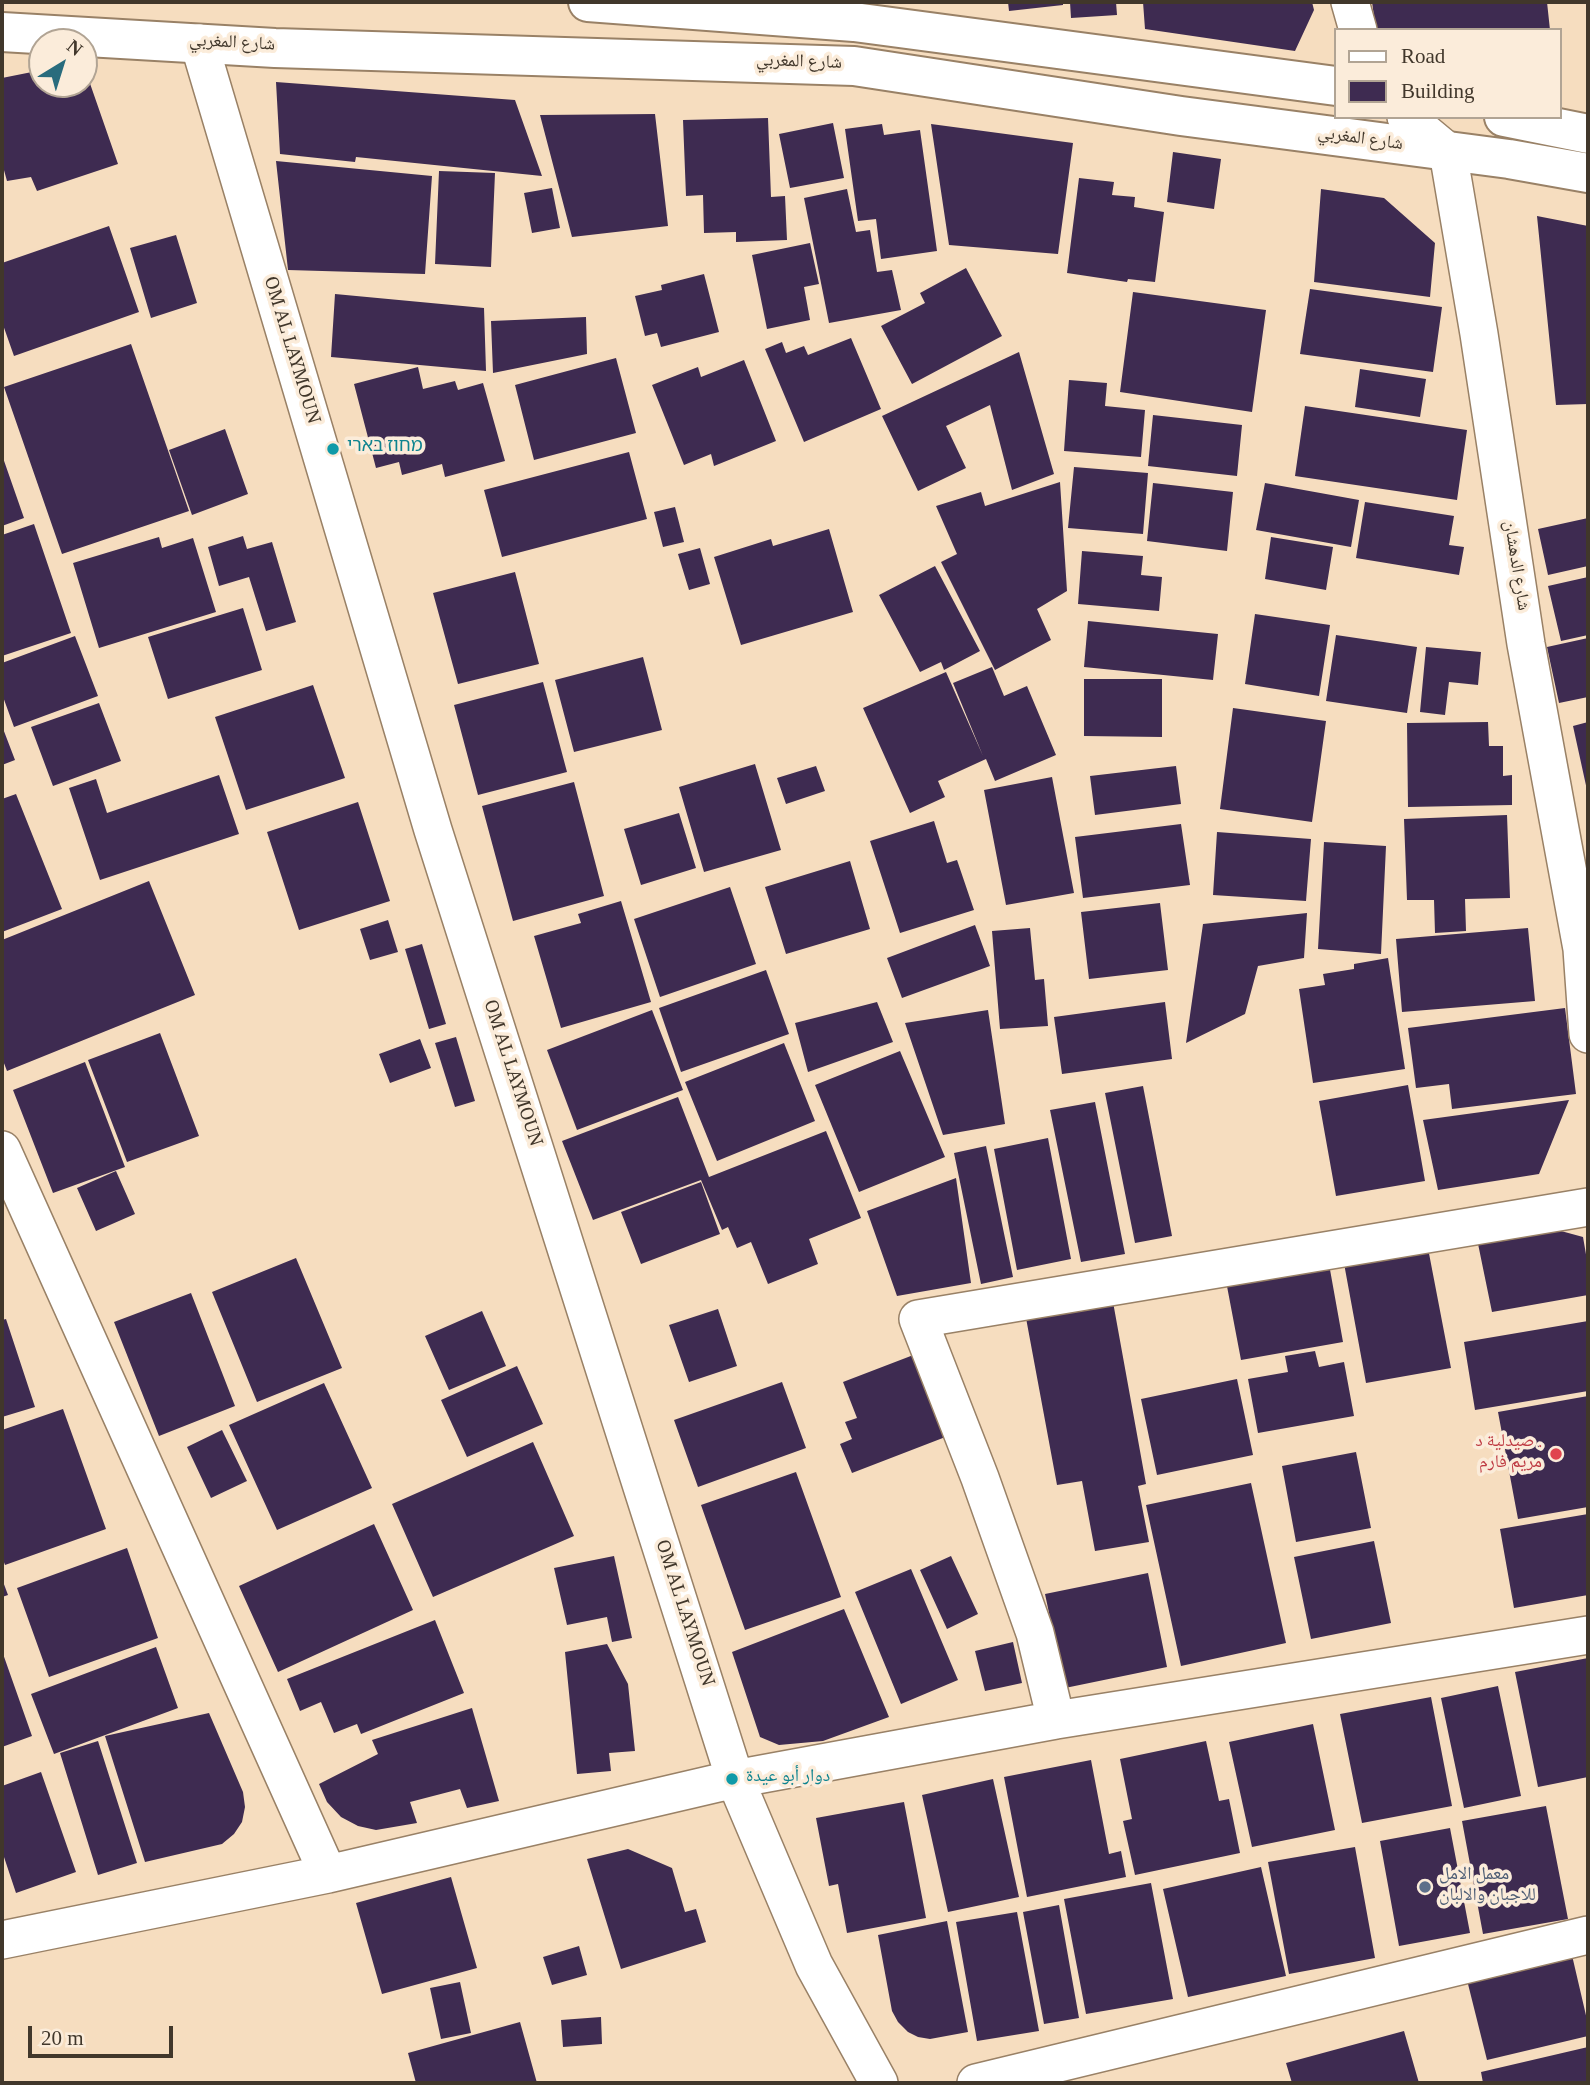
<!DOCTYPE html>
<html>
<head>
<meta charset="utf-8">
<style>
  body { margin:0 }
  #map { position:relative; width:1590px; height:2085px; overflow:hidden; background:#f6ddbf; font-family:Georgia,serif }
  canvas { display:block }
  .frame { position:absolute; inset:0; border:4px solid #41372b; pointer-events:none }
  .legend { position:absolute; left:1334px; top:28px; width:228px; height:91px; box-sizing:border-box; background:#fbecda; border:2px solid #b1a494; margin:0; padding:9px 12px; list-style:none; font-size:21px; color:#41372b }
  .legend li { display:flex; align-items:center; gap:14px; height:35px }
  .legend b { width:35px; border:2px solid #b1a494 }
  .north { position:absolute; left:28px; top:28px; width:70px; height:70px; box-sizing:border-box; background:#fbecda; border:2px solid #b1a494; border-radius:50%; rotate:38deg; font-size:19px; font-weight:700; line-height:28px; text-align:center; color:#41372b }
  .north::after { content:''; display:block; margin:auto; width:24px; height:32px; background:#296c7d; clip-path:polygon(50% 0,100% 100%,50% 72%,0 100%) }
  .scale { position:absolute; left:28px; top:2026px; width:145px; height:32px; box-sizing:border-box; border:4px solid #41372b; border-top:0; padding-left:9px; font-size:21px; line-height:24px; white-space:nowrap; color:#41372b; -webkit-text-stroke:5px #fbecda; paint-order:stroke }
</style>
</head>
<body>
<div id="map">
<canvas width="1590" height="2085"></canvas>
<div class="frame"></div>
<ul class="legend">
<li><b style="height:9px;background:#fff"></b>Road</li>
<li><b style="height:19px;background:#3e2b51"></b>Building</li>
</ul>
<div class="north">N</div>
<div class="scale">20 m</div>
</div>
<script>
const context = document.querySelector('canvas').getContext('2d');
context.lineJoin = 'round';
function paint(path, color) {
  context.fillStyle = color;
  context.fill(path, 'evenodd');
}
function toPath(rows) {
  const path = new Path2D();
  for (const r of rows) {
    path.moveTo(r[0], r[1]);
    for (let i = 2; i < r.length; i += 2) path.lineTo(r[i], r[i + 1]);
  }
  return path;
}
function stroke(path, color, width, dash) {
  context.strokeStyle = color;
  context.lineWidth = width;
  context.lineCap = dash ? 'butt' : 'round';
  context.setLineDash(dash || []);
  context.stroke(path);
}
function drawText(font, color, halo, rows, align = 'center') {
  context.font = font + ' Georgia,"Noto Naskh Arabic","Noto Sans Hebrew",serif';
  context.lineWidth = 7;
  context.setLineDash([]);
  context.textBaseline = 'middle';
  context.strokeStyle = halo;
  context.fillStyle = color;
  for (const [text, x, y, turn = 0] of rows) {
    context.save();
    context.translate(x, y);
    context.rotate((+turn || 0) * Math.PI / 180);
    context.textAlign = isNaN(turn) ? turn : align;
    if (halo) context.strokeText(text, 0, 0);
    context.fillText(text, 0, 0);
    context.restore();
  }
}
const building = toPath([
  [1008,2,1063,2,1063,5,1009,11],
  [1070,2,1116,2,1117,15,1071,18],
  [1143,2,1312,2,1314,10,1295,51,1145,29],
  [1372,2,1547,2,1550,30,1376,30],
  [42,70,42,84,84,84,84,72,86,72,118,164,37,191,31,177,7,181,2,163,2,78],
  [276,82,515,100,542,176,356,157,355,162,280,154],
  [655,114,668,226,572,237,540,115],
  [768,118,771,197,785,196,787,240,736,242,736,232,704,233,703,195,686,196,683,120],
  [833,123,844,178,790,188,779,134],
  [882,124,884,135,920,130,937,251,881,259,876,219,858,221,845,129],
  [931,124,1073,143,1058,254,949,245],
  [1173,152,1221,159,1214,209,1167,202],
  [276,161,432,176,425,274,288,270],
  [439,171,495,173,491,267,435,264],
  [1079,178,1114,182,1112,195,1135,197,1134,207,1164,212,1155,282,1128,279,1127,282,1067,273],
  [552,188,560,228,532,233,524,193],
  [847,189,856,232,870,230,877,272,892,270,901,310,829,323,804,198],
  [1321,189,1384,198,1435,243,1430,297,1314,282],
  [1537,216,1588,226,1588,404,1556,405],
  [109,226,139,312,14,356,2,322,2,263],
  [176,235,197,303,151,318,130,248],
  [810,243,819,284,804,287,810,320,767,329,752,255],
  [966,268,1002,336,912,384,881,326,925,303,920,293],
  [704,274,719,332,661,347,657,333,645,336,635,296,662,290,661,285],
  [1310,289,1442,307,1433,372,1300,354],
  [1133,292,1266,310,1252,412,1120,392],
  [335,294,484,308,486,371,331,357],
  [586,317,587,354,493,373,491,321],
  [851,338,881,409,804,442,765,349,782,342,786,353,804,346,808,355],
  [131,344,189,511,62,554,4,387],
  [1019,352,1054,474,1012,490,990,405,946,426,966,468,918,491,882,416],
  [616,358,636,433,534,460,515,385],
  [744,360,776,441,714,466,711,454,684,465,652,385,698,367,701,377],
  [418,367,423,389,455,381,458,390,483,383,505,461,445,477,442,464,402,475,399,462,376,468,354,384],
  [1360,369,1426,379,1420,417,1355,407],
  [1069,380,1107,383,1105,406,1145,410,1141,457,1064,451],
  [1305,406,1467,430,1457,500,1295,476],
  [1153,415,1242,425,1237,476,1148,466],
  [225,429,248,494,192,515,169,450],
  [629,452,647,519,502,557,484,490],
  [2,455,24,518,2,526],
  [1074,467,1148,473,1143,534,1068,528],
  [1060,482,1067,591,1037,609,1051,640,995,670,941,562,957,554,936,506,981,492,985,506],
  [1153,483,1233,492,1227,551,1147,541],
  [1265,483,1359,500,1351,547,1256,530],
  [1365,502,1454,516,1449,545,1464,547,1459,575,1356,558],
  [675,507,684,542,663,547,654,512],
  [1588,518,1588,566,1548,575,1538,529],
  [34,524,71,633,2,656,2,535],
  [829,529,853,612,741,645,714,557,771,539,773,546],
  [243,536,247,549,272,542,296,622,266,631,249,577,219,586,208,547],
  [159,537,162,548,193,538,216,612,99,648,73,563],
  [1271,537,1333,547,1326,590,1265,579],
  [700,548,710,584,689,590,678,554],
  [1082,551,1143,556,1141,575,1162,577,1159,611,1078,604],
  [935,566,980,651,944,670,941,662,920,672,879,595],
  [515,572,539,664,458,684,433,593],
  [1588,577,1588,635,1561,641,1548,586],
  [243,608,262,670,168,699,148,637],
  [1255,614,1330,625,1319,696,1245,684],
  [1088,621,1218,634,1213,680,1084,667],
  [1336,635,1417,647,1407,713,1326,701],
  [75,636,98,696,14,727,2,694,2,663],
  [1588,638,1588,697,1559,703,1547,647],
  [1426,647,1481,652,1478,685,1449,682,1445,715,1420,712],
  [643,657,662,730,574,752,555,680],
  [992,667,1004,696,1027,686,1056,755,995,781,986,759,938,781,945,797,910,813,863,708,946,672,983,756,953,683],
  [1084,679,1162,679,1162,737,1084,736],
  [543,682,567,772,478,795,454,705],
  [313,685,345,778,246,810,215,717],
  [99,703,121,761,53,786,31,727],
  [1233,708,1326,721,1312,822,1220,809],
  [1488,722,1489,746,1503,746,1503,776,1512,775,1512,805,1408,807,1407,723],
  [1588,722,1588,790,1587,790,1573,726],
  [2,726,15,760,2,765],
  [755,764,781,850,704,872,679,787],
  [816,766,825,791,786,804,777,778],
  [1176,766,1181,804,1095,815,1090,776],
  [219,775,239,834,100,880,69,788,96,779,107,813],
  [1052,777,1074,893,1006,905,984,790],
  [574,782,604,896,513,921,482,806],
  [16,794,62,909,2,932,2,799],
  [358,802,390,901,299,930,267,832],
  [679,813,696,868,641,885,624,829],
  [1507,815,1510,898,1465,899,1466,931,1435,933,1434,900,1407,900,1404,819],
  [934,821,947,863,957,860,974,910,900,933,870,841],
  [1181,824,1190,885,1083,898,1075,837],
  [1217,832,1311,839,1306,901,1213,895],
  [1324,842,1386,846,1381,954,1318,949],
  [850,861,870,929,786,954,765,887],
  [149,881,195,995,7,1071,2,1058,2,940],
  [730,887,756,964,660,997,634,919],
  [621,901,651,1002,561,1028,534,936,581,923,578,914],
  [1160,903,1168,970,1089,979,1081,912],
  [1307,913,1304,958,1258,966,1245,1014,1186,1043,1203,924],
  [388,920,398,952,370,960,360,929],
  [975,925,990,966,902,998,887,958],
  [1030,928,1035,980,1044,979,1048,1026,1000,1029,992,931],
  [1528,928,1535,1001,1402,1012,1396,939],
  [422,944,446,1024,429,1029,405,949],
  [1388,958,1405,1069,1313,1083,1299,989,1325,985,1323,974,1354,969,1354,964],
  [766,970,789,1034,681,1072,659,1008],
  [877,1002,893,1042,808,1072,795,1023],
  [1165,1002,1172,1059,1062,1074,1054,1017],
  [1565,1008,1576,1094,1452,1109,1449,1084,1416,1088,1408,1028],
  [652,1010,683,1090,577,1130,547,1050],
  [988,1010,1005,1124,943,1135,905,1023],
  [160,1033,199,1136,127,1162,88,1060],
  [456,1037,475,1101,455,1107,435,1043],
  [420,1039,431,1068,390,1083,379,1054],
  [784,1043,815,1121,717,1161,685,1082],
  [900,1051,945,1157,859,1192,815,1085],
  [85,1062,125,1167,53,1193,13,1090],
  [1408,1085,1425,1181,1336,1196,1319,1101],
  [1143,1086,1172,1236,1135,1243,1105,1093],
  [678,1097,709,1177,826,1131,861,1218,809,1239,818,1264,768,1284,751,1242,737,1248,728,1227,722,1230,701,1180,593,1220,562,1141],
  [1569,1100,1539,1174,1438,1190,1423,1120],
  [1095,1102,1125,1254,1081,1262,1050,1110],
  [1048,1138,1071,1259,1017,1270,994,1149],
  [986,1146,1013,1277,981,1284,954,1153],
  [116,1171,135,1214,96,1231,77,1188],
  [956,1178,971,1283,897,1296,867,1211],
  [701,1182,720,1234,641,1264,621,1212],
  [1528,1222,1583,1237,1588,1266,1588,1295,1492,1312,1476,1234],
  [1427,1243,1451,1368,1366,1383,1343,1258],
  [296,1258,342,1368,257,1402,212,1292],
  [1329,1264,1343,1342,1241,1360,1226,1281],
  [191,1293,235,1406,159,1436,114,1322],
  [1113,1302,1146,1484,1138,1486,1149,1542,1095,1551,1082,1481,1057,1485,1026,1318],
  [718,1309,737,1366,689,1382,669,1325],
  [482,1311,506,1366,449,1390,425,1336],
  [6,1319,35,1407,2,1417,2,1320],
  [1588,1321,1588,1391,1475,1410,1464,1342],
  [1315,1351,1319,1367,1344,1362,1354,1416,1258,1433,1248,1379,1288,1372,1285,1356],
  [916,1354,948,1436,852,1473,840,1444,852,1439,845,1422,857,1418,843,1382],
  [517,1366,543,1424,467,1457,441,1400],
  [1237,1379,1253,1455,1157,1475,1141,1399],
  [782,1382,806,1448,698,1487,674,1420],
  [324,1383,372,1488,277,1530,229,1425],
  [1588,1396,1588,1507,1518,1519,1498,1412],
  [63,1409,106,1529,5,1565,2,1557,2,1430],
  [222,1430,247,1481,211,1498,187,1447],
  [533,1442,574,1536,433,1597,392,1504],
  [1356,1452,1371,1528,1296,1542,1282,1466],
  [796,1472,841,1597,745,1630,701,1505],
  [1251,1483,1286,1643,1181,1666,1146,1505],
  [1588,1514,1588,1595,1514,1608,1500,1529],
  [374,1524,413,1610,278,1672,239,1586],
  [1374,1541,1391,1623,1311,1639,1294,1557],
  [127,1548,158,1638,49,1677,17,1588],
  [614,1556,632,1638,612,1642,607,1617,567,1625,554,1568],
  [951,1556,978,1614,947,1629,920,1570],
  [911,1569,958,1680,901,1704,855,1592],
  [1148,1573,1167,1667,1065,1688,1045,1594],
  [2,1579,8,1595,2,1597],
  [844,1609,889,1717,823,1741,779,1745,760,1737,732,1652],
  [435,1620,464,1693,361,1734,357,1724,334,1733,321,1702,300,1711,287,1679],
  [1013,1642,1022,1683,985,1691,975,1651],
  [607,1644,628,1684,635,1751,609,1753,611,1771,577,1774,565,1652],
  [156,1647,178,1708,54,1754,31,1694],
  [2,1651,32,1736,2,1747],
  [1588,1658,1588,1777,1538,1787,1515,1672],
  [1498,1686,1521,1796,1464,1808,1441,1698],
  [1431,1697,1452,1806,1362,1823,1340,1714],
  [472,1708,499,1801,467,1808,460,1789,410,1802,417,1823,376,1830,358,1826,341,1817,327,1802,319,1784,378,1754,372,1740],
  [209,1713,243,1792,245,1807,242,1822,234,1834,222,1844,145,1862,105,1736],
  [1313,1724,1335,1830,1252,1847,1229,1742],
  [98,1741,137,1863,98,1875,60,1753],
  [1206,1741,1219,1801,1229,1799,1240,1853,1135,1875,1123,1821,1132,1819,1120,1759],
  [1091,1760,1109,1854,1121,1851,1126,1877,1027,1897,1004,1777],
  [41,1772,76,1872,16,1893,2,1851,2,1786],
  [993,1779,1019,1897,948,1912,922,1795],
  [904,1802,926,1918,847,1933,838,1884,829,1886,816,1818],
  [1546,1806,1568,1919,1483,1934,1462,1821],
  [1450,1828,1470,1933,1399,1946,1380,1841],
  [1355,1847,1375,1958,1289,1974,1268,1862],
  [628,1849,672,1868,685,1912,696,1909,706,1942,621,1969,587,1859],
  [1261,1867,1286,1976,1188,1997,1163,1889],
  [451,1877,477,1968,382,1994,356,1903],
  [1151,1883,1173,1999,1086,2014,1064,1899],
  [1059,1905,1079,2018,1044,2024,1023,1912],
  [1017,1912,1039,2031,977,2041,956,1922],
  [947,1921,968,2032,930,2039,918,2037,908,2032,898,2022,892,2011,878,1935],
  [579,1946,587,1975,552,1985,543,1957],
  [1571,1951,1588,2024,1588,2036,1487,2060,1466,1976],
  [460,1982,471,2033,441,2039,430,1988],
  [601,2017,602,2044,563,2047,561,2020],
  [520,2022,537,2083,416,2083,408,2053],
  [1404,2031,1419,2083,1292,2083,1286,2063],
  [1588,2047,1588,2083,1483,2083,1481,2072]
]);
const minor = toPath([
  [1350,2,1358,30],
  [199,43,433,830,735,1779,814,1965,879,2083],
  [1406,117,1448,152,1479,334,1526,644,1582,949,1588,1034],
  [2,1150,328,1874],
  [1056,1720,1035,1633,980,1478,918,1319,1588,1207],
  [2,1940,328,1874,735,1779,1056,1720,1588,1635],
  [976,2083,1588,1935]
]);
const secondary = toPath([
  [588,2,854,22,1336,86],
  [2,32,275,48,854,66,1181,116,1509,159,1588,173],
  [1504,117,1588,134]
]);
const markers = [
  [333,449,7,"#0f9aa8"],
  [1556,1454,7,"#e0444e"],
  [732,1779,7,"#0f9aa8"],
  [1425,1887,7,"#5c6f8a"]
];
const streetNames = [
  ["شارع المغربي",232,45,3],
  ["شارع المغربي",799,64,2],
  ["شارع المغربي",1360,141,8],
  ["OM AL LAYMOUN",289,351,73],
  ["شارع الدهشان",1514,566,81],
  ["OM AL LAYMOUN",510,1074,72],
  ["OM AL LAYMOUN",682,1614,72]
];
const cultureNames = [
  ["מחוז בארי",347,449],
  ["دوار أبو عيدة",746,1779]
];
const healthNames = [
  ["صيدلية د .",1542,1444],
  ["مريم فارم",1542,1465]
];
const serviceNames = [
  ["معمل الامل",1439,1877],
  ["للاجبان والالبان",1439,1898]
];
paint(building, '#3e2b51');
stroke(minor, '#998166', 40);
stroke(secondary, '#998166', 42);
stroke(minor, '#fff', 37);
stroke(secondary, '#fff', 38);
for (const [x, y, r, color] of markers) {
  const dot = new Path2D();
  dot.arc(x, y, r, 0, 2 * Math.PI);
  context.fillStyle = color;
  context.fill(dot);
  stroke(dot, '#fbecda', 2.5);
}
drawText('18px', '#41372b', '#fbecda', streetNames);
drawText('18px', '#0d838f', '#fbecda', cultureNames, 'left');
drawText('18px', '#be3a42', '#fbecda', healthNames, 'right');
drawText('18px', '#4e5e75', '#fbecda', serviceNames, 'left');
</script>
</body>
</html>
